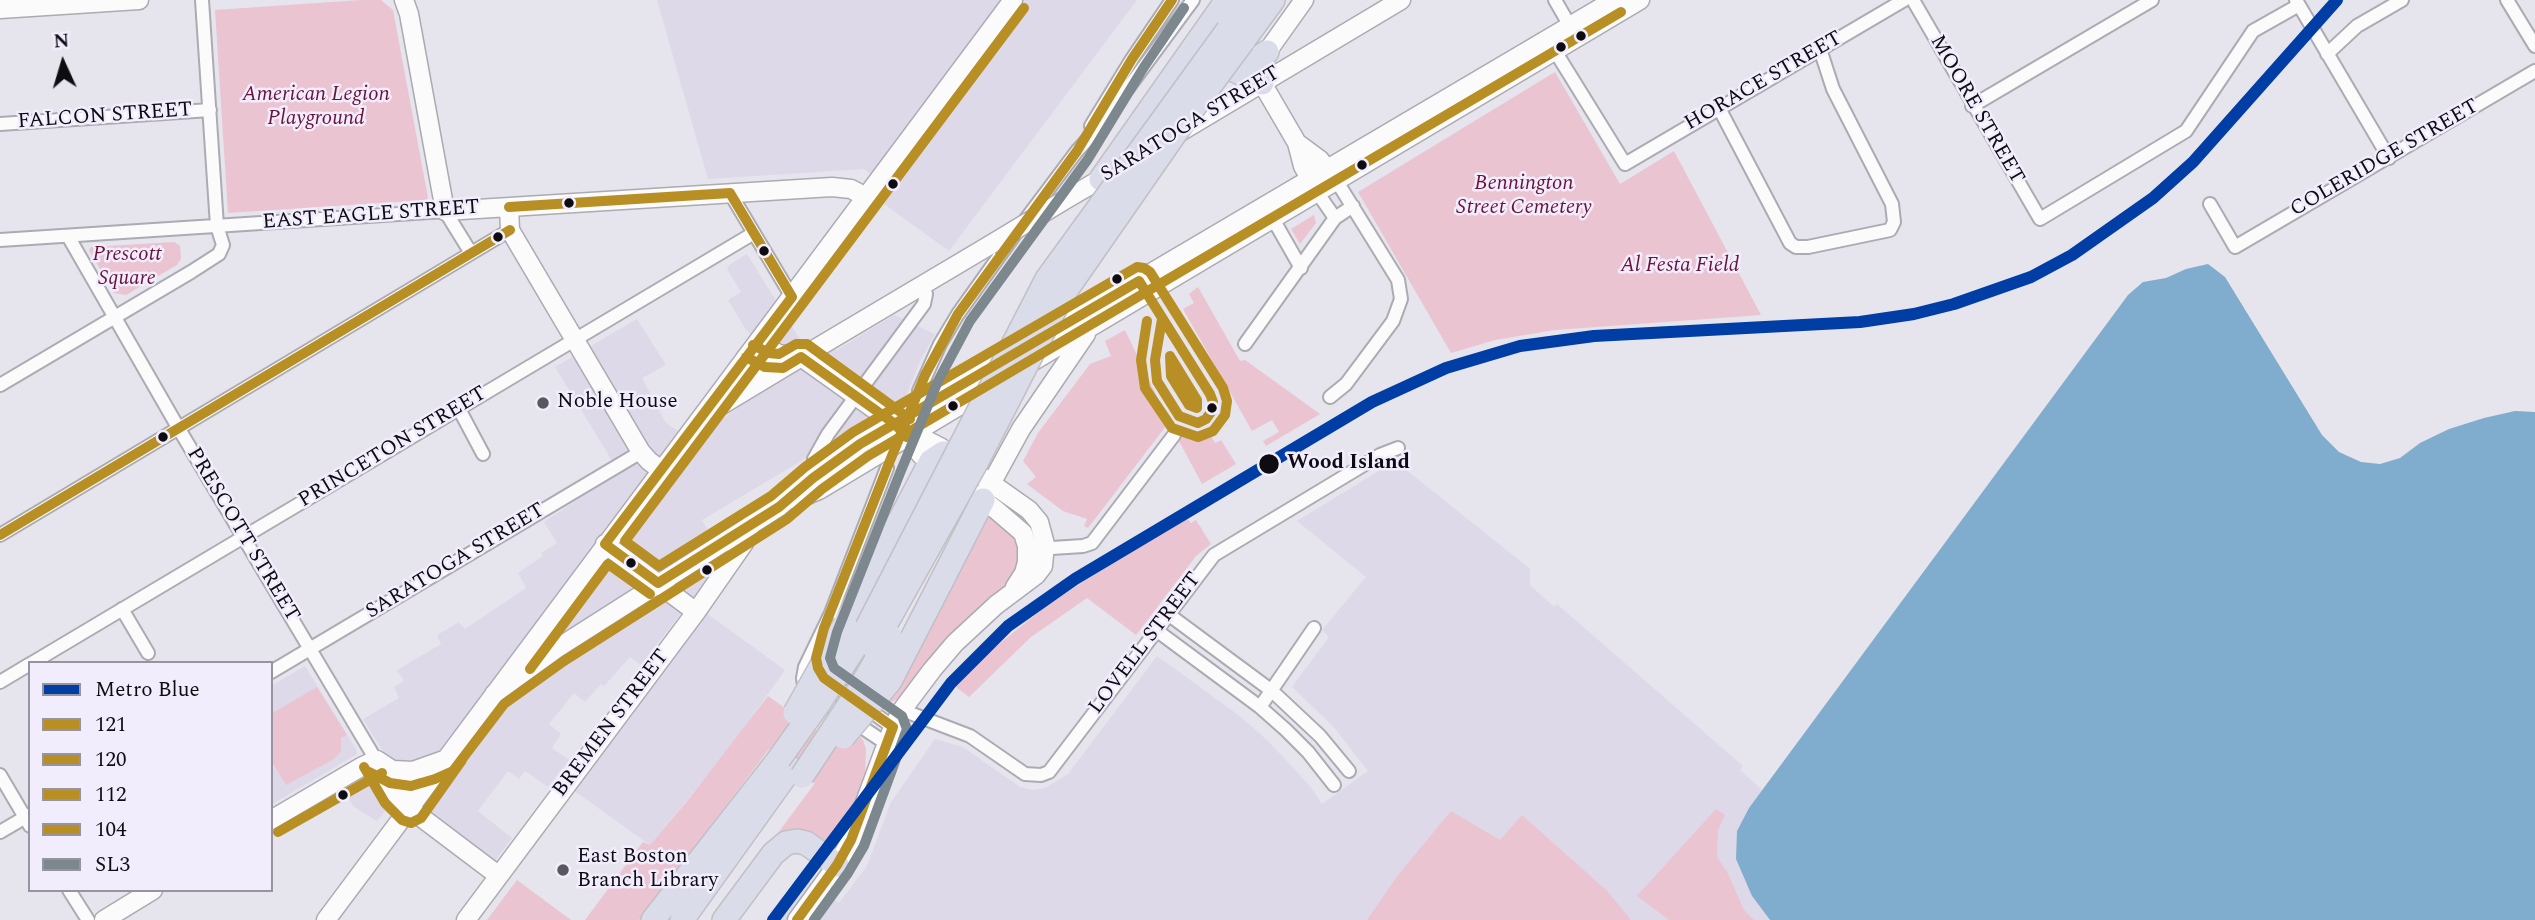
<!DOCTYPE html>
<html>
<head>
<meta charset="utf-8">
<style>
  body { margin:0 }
  #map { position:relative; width:2535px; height:920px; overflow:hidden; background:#e6e4ec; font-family:Spectral,serif }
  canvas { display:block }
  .legend { position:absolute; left:28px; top:661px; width:245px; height:231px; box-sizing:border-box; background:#f2edfd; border:2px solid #97939f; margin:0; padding:9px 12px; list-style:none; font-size:21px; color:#0e0c11 }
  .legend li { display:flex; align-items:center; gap:14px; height:35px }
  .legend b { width:35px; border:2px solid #97939f }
  .north { position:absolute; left:28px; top:28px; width:70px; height:70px; -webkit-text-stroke:5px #f2edfd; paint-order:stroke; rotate:356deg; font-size:19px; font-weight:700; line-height:28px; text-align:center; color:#0e0c11 }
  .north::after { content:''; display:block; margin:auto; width:24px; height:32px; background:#0e0c11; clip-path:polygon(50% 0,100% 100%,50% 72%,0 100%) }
</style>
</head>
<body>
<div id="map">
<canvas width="2535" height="920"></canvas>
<ul class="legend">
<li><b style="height:9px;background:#003da5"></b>Metro Blue</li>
<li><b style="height:9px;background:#b78f24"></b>121</li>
<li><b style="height:9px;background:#b78f24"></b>120</li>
<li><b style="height:9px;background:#b78f24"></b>112</li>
<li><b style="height:9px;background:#b78f24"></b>104</li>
<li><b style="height:9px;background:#7c878e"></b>SL3</li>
</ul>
<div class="north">N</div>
</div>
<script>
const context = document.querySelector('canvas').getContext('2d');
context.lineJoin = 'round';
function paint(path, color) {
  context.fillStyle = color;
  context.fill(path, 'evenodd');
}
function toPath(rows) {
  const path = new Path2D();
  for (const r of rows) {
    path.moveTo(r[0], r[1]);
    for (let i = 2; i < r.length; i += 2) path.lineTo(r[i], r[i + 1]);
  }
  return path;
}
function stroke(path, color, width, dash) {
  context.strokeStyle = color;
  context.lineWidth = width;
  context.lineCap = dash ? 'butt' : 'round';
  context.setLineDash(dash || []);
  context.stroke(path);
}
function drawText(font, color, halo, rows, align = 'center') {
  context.font = font + ' Spectral,serif';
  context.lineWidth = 5;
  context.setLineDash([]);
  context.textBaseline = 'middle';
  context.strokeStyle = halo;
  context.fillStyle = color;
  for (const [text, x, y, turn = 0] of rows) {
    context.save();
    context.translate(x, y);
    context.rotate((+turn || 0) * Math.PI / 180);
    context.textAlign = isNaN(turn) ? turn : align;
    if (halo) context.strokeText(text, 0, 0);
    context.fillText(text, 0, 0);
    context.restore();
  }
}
const built = toPath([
  [657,0,1137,0,949,251,884,204,893,192,864,169,708,179],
  [747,254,801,341,837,350,894,315,935,334,920,361,905,399,702,520,723,559,641,665,630,657,604,686,601,684,585,702,574,693,549,724,561,734,552,748,569,760,548,787,525,771,519,779,508,771,478,811,512,838,495,861,430,812,411,786,390,805,377,821,354,807,343,791,389,761,363,719,399,698,394,687,404,681,397,670,441,644,437,635,459,622,465,629,526,588,518,573,543,556,541,553,557,543,544,522,619,472,555,367,637,319,666,365,642,378,666,423,702,446,720,421,736,409,770,357,745,328,728,300,741,292,727,269,729,265],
  [1387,466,1404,468,1530,569,1530,585,1554,607,1557,604,1743,766,1740,770,1762,790,1737,831,1752,896,1770,920,780,920,809,881,839,903,867,866,891,802,935,739,963,747,1020,787,1033,790,1045,788,1068,774,1157,656,1241,717,1269,742,1310,786,1322,804,1368,771,1332,725,1292,687,1329,637,1322,630,1366,577,1297,521],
  [706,613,785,670,729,749,650,845,573,790],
  [305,666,356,749,357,754,271,805,271,686]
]);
const green = toPath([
  [361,0,381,0,393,10,428,198,426,200,228,213,215,10],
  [1555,72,1620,184,1674,151,1761,315,1555,330,1495,340,1451,353,1358,192],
  [1314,215,1316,223,1300,244,1291,229],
  [174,242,180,246,181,259,177,265,126,295,114,293,89,250,91,247],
  [1198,287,1240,361,1245,360,1320,414,1266,446,1263,441,1279,432,1272,420,1252,431,1183,309,1194,303,1189,294],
  [1125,330,1169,422,1189,433,1207,429,1215,443,1221,440,1236,464,1202,484,1169,422,1088,528,1084,526,1087,519,1063,511,1027,484,1036,477,1023,461,1038,433,1090,364,1111,356,1105,341],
  [986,510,1012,533,1016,540,1019,565,1011,581,958,628,898,699,884,705],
  [1187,518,1191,523,1196,520,1211,544,1196,556,1136,635,1087,598,1031,637,969,697,956,687,984,656,1045,607,1109,565],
  [317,687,347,735,341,738,341,751,334,759,286,785,271,760,271,714],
  [768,696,841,748,857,733,863,740,866,749,865,773,844,827,832,846,807,832,797,830,775,837,815,783,769,749,639,920,585,920,643,842,650,845,688,800],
  [1716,809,1725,815,1718,830,1717,857,1727,872,1744,910,1754,920,1669,920,1637,896],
  [1451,811,1500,840,1522,815,1606,890,1631,920,1367,920,1398,875],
  [517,880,571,920,487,920]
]);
const water = toPath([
  [2208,264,2225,277,2322,435,2339,452,2361,462,2380,464,2400,458,2420,443,2449,429,2484,418,2515,411,2535,412,2535,920,1770,920,1752,896,1736,859,1737,831,1749,808,2128,295,2143,282,2166,278,2186,269]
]);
const street = toPath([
  [1555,0,1574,33],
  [1913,0,2040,219,2186,131,2253,31,2299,5],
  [2296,0,2389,158],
  [2507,0,2535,46],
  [1555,51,1625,164,1904,0],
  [2327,54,2357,26,2402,0],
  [1972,106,2152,0],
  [1719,108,1790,243,1796,247,1808,247,1890,230,1894,222,1892,204,1833,89,1820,49],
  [0,124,210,110],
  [1091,126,1132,59,1172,0],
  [1317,192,1335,218],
  [730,193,792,297],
  [2210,204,2235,247,2535,71],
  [1026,219,1077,151,1100,126,1193,0],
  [1273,219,1301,268],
  [68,236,179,429,376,760],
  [0,240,445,211,471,253],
  [1245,344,1335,218,1353,206],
  [0,385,191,272,219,254,223,245,217,226,202,0],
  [919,391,940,344,958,314,1015,234],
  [1330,397,1346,384,1393,321,1401,299,1398,280,1336,180],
  [459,409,483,454],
  [813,478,814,459,828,434,924,304,926,294,923,284],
  [0,535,510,230],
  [1036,549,1083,546,1092,543,1174,435],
  [122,609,148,653],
  [1168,614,1272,691,1320,736,1349,771],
  [1156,630,1260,707,1286,730,1308,752,1334,785],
  [32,663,754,233],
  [271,672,641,452],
  [0,682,30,664],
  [830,682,893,727],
  [1260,707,1314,628],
  [902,710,970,736,1025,774,1041,775,1049,772,1214,555,1380,455,1398,448],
  [887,744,811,693,804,685,803,678,805,667,831,613,887,468],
  [0,775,30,826],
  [0,832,29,815],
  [69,890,88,920]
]);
const secondary = toPath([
  [404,0,409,14,445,211,832,187,851,189,866,197],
  [0,9,139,0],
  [1264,62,1267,52,1304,0],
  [1262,83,1297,143,1303,166,1316,189],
  [1180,132,1401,0],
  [1297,143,1320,160,1334,179],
  [1063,201,1111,173],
  [509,207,510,230,641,452,649,461,661,470],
  [1039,339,1614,0],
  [759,341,778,354,801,357],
  [746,357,765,367,783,368,990,245],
  [1025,366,1640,0],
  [710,412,783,368],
  [900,429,921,455,995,509,1023,533,1027,546,1027,562,1024,573,1015,587],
  [986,493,1021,429,1086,334],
  [795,500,819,490,992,386],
  [605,544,696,612],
  [494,694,556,649,779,507,813,478,860,444,1006,359],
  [376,760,395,793,405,805,499,876],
  [377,760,400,775,408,791,410,809],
  [394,770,413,771,444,760],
  [271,820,361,767,376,760],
  [104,920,153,890],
  [326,920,1013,0],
  [466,920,696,612,744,543,751,524],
  [797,920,837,865,851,840,893,727,902,710,932,670,955,643,996,605,1036,575,1043,566,1045,544,1039,522,1029,510,940,447,895,424,801,357]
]);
const highway = toPath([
  [1228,30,1251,0],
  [1243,41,1273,0],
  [1213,50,1221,60,1236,71,1262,83],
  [1224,61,1235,64,1251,64,1267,52],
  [1101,179,1227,0],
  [940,584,983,500],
  [845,624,931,461,943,453,949,453],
  [653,920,779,759],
  [682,920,791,768],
  [724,920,773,854,786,843,797,841,806,843,837,865]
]);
const secondaryBridge = toPath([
  [990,245,1063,201]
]);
const highwayBridge = toPath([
  [873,647,976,463,1060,299,1181,125,1243,41],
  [795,713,845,624],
  [843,737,890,681,940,584],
  [779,759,819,703,864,633,1047,279,1228,30],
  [802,776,859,690,890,636]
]);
const bus1 = toPath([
  [730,193,792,297],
  [509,207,730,193],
  [792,297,605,544,658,583,779,507,813,478,860,444,1139,281,1210,394,1213,402,1211,412,1206,419,1198,423,1179,416,1157,381,1155,360,1162,319],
  [746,357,765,367,783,368,801,357,895,424,907,437,916,432],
  [0,535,510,230]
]);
const bus2 = toPath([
  [1170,356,1197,400,1197,408,1189,405,1171,376,1170,356],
  [530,669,608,564,650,594],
  [364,767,385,803,402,820,411,823,421,818,462,760],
  [369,772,390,783,411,786,435,779,453,771,504,704,564,661,787,519,822,489,868,456,1621,12],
  [278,832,382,773]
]);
const bus3 = toPath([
  [1024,8,625,541,659,566,771,496,805,467,853,432,1137,267,1144,268,1150,272,1223,388,1227,401,1225,415,1213,431,1198,437,1172,428,1145,388,1141,360,1147,321],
  [753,345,769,353,779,354,796,344,807,344,910,419]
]);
const bus4 = toPath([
  [797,920,837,865,851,840,893,727,824,678,818,668,816,658,824,628,887,468,925,375,958,314,1077,151,1132,59,1172,0]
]);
const bus5 = toPath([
  [814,920,848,873,864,846,907,729,902,716,834,668,830,658,837,632,900,473,938,381,970,321,1088,159,1144,67,1184,8]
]);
const metro1 = toPath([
  [773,920,951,683,1008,626,1075,579,1372,402,1446,368,1520,346,1594,336,1860,322,1914,314,1954,304,2031,277,2072,255,2153,198,2193,162,2337,0]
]);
const markers = [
  [1581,36,6,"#0e0c11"],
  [1561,47,6,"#0e0c11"],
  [1362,165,6,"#0e0c11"],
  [893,184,6,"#0e0c11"],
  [569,203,6,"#0e0c11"],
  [498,237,6,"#0e0c11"],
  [764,251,6,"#0e0c11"],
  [1117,279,6,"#0e0c11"],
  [543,403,7,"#5a585e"],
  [953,406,6,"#0e0c11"],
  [1212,408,6,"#0e0c11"],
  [163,437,6,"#0e0c11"],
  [1269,464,11,"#0e0c11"],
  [631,563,6,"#0e0c11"],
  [707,570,6,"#0e0c11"],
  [343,795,6,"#0e0c11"],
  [563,870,7,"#5a585e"]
];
const streetNames = [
  ["HORACE STREET",1764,82,-30],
  ["MOORE STREET",1976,110,60],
  ["FALCON STREET",105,117,-4],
  ["SARATOGA STREET",1191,125,-31],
  ["COLERIDGE STREET",2385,159,-30],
  ["EAST EAGLE STREET",371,216,-4],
  ["PRINCETON STREET",393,448,-31],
  ["PRESCOTT STREET",242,535,59],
  ["SARATOGA STREET",456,562,-31],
  ["LOVELL STREET",1146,644,-53],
  ["BREMEN STREET",612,724,-53]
];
const parkNames = [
  ["American Legion",316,96],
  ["Playground",316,120],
  ["Bennington",1524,185],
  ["Street Cemetery",1524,209],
  ["Prescott",127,256],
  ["Square",127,280],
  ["Al Festa Field",1680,267]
];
const poiNames = [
  ["Noble House",557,403],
  ["East Boston",577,858],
  ["Branch Library",577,882]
];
const stopNames = [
  ["Wood Island",1287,464]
];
paint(built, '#ded9e9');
paint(green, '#eac4d1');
paint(water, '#80adce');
stroke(street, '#acabb1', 16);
stroke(secondary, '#acabb1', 21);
stroke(highway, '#c1c0c4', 26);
stroke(street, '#fbfbfc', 12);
stroke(secondary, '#fbfbfc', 18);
stroke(highway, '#dadcea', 23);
stroke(secondaryBridge, '#acabb1', 21, []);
stroke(highwayBridge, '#c1c0c4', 26, []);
stroke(secondaryBridge, '#fbfbfc', 18);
stroke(highwayBridge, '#dadcea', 23);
stroke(bus1, '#b78f24', 10);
stroke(bus2, '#b78f24', 10);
stroke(bus3, '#b78f24', 10);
stroke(bus4, '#b78f24', 10);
stroke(bus5, '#7c878e', 10);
stroke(metro1, '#003da5', 12);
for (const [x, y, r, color] of markers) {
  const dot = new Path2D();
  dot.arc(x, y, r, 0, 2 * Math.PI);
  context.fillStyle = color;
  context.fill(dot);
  stroke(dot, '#f2edfd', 2.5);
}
drawText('21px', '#0e0c11', '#f2edfd', streetNames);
drawText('italic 21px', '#6a1237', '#f2edfd', parkNames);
drawText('21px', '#0e0c11', '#f2edfd', poiNames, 'left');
drawText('bold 21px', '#0e0c11', '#f2edfd', stopNames, 'left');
</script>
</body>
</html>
